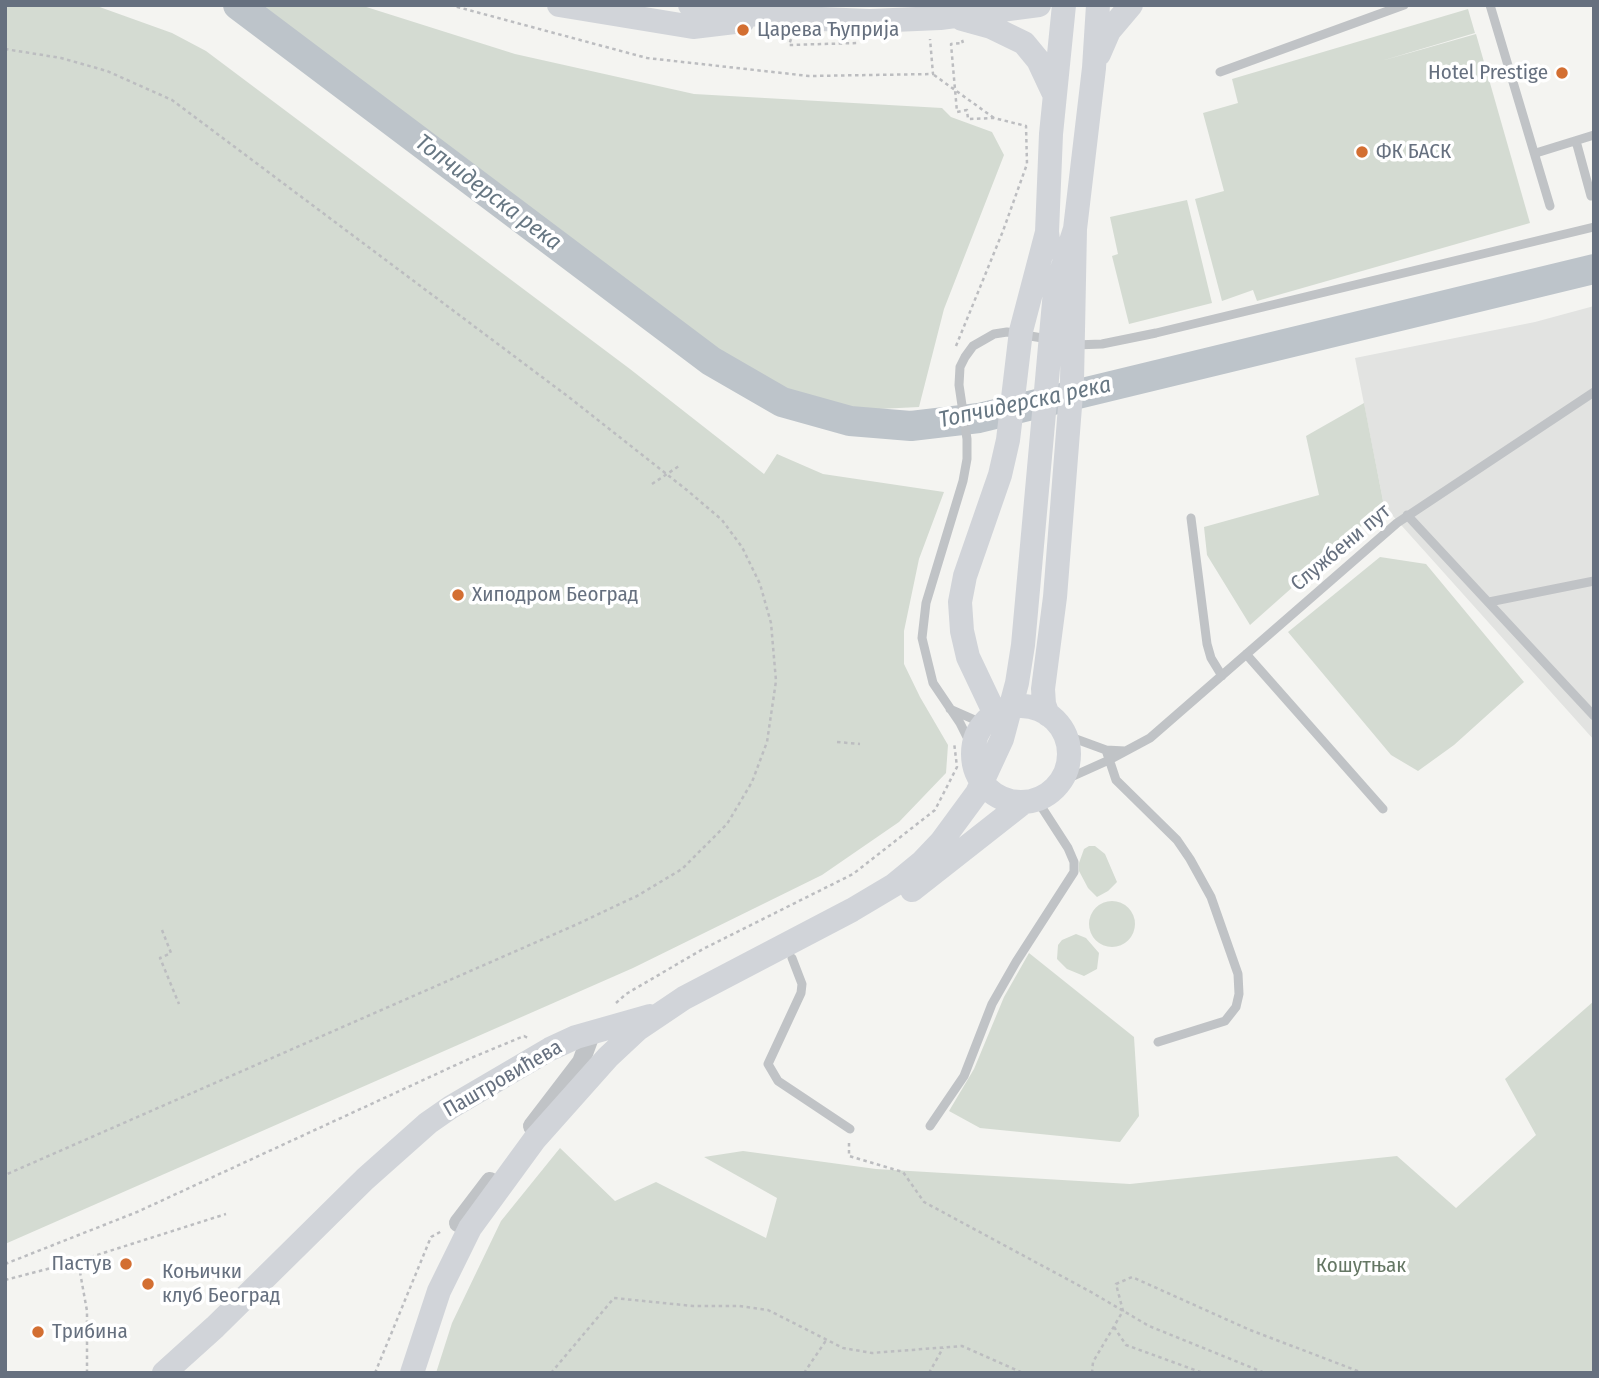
<!DOCTYPE html>
<html>
<head>
<meta charset="utf-8">
<style>
  body { margin:0 }
  #map { position:relative; width:1599px; height:1378px; overflow:hidden; background:#f4f4f1; font-family:"Fira Sans Condensed",sans-serif }
  canvas { display:block }
  .frame { position:absolute; inset:0; border:7px solid #66707f; pointer-events:none }
</style>
</head>
<body>
<div id="map">
<canvas width="1599" height="1378"></canvas>
<div class="frame"></div>
</div>
<script>
const context = document.querySelector('canvas').getContext('2d');
context.lineJoin = 'round';
function paint(path, color) {
  context.fillStyle = color;
  context.fill(path, 'evenodd');
}
function toPath(rows) {
  const path = new Path2D();
  for (const r of rows) {
    if (r.length === 3) {
      path.moveTo(r[0] + r[2], r[1]);
      path.arc(r[0], r[1], r[2], 0, 2 * Math.PI);
      continue;
    }
    path.moveTo(r[0], r[1]);
    for (let i = 2; i < r.length; i += 2) path.lineTo(r[i], r[i + 1]);
  }
  return path;
}
function stroke(path, color, width, dash) {
  context.strokeStyle = color;
  context.lineWidth = width;
  context.lineCap = dash ? 'butt' : 'round';
  context.setLineDash(dash || []);
  context.stroke(path);
}
function drawText(font, color, halo, rows, align = 'center') {
  context.font = font + ' "Fira Sans Condensed",sans-serif';
  context.lineWidth = 7;
  context.setLineDash([]);
  context.textBaseline = 'middle';
  context.strokeStyle = halo;
  context.fillStyle = color;
  for (const [text, x, y, turn = 0] of rows) {
    context.save();
    context.translate(x, y);
    context.rotate((+turn || 0) * Math.PI / 180);
    context.textAlign = isNaN(turn) ? turn : align;
    if (halo) context.strokeText(text, 0, 0);
    context.fillText(text, 0, 0);
    context.restore();
  }
}
const built = toPath([
  [1594,306,1594,740,1384,506,1355,358,1535,322]
]);
const green = toPath([
  [5,5,94,5,172,33,206,51,630,369,764,474,777,454,823,474,944,492,919,559,904,631,904,664,920,697,948,745,946,773,899,822,822,875,633,968,5,1244],
  [252,5,360,5,515,54,694,94,942,108,951,117,992,132,1004,155,944,309,919,407,818,412,666,318,459,158],
  [1468,9,1475,33,1381,61,1476,34,1530,223,1257,301,1253,290,1222,301,1195,199,1224,191,1203,113,1238,103,1232,79],
  [1187,200,1212,303,1129,324,1112,256,1118,254,1110,217],
  [1364,403,1384,506,1250,625,1207,555,1204,527,1319,495,1306,436],
  [1380,557,1426,564,1524,682,1454,745,1418,771,1391,755,1288,632],
  [1089,846,1095,846,1105,854,1117,882,1108,891,1097,897,1088,888,1079,871,1079,863,1084,849],
  [1112,924,23],
  [1076,934,1086,938,1099,953,1097,969,1084,976,1067,969,1057,959,1058,945,1062,940],
  [1029,953,1134,1037,1139,1116,1120,1142,980,1128,949,1111,974,1069,1004,997],
  [1594,1001,1594,1373,436,1373,452,1323,501,1221,560,1148,615,1201,656,1182,766,1238,777,1198,704,1157,743,1151,876,1169,1130,1184,1397,1156,1456,1208,1536,1135,1505,1079]
]);
const river = toPath([
  [238,5,711,361,782,402,850,421,911,426,979,418,1594,269]
]);
const path = toPath([
  [450,5,647,58,809,76,933,74,930,39],
  [791,39,789,45,858,43],
  [5,49,61,58,107,71,172,100,570,398,688,491,722,520,742,547,760,584,771,623,776,681,767,742,752,782,727,824,682,869,637,896,573,926,5,1175],
  [934,75,994,118],
  [956,346,1003,231,1027,164,1026,126,994,118,968,119,967,110,957,112,951,44,963,43,962,40],
  [652,484,679,466],
  [837,742,860,744],
  [162,930,171,953,160,958,179,1004],
  [616,1003,626,994,703,949,853,874,935,810,957,767,954,742],
  [849,1143,849,1156,903,1172,924,1202,1091,1292,1149,1326,1265,1373],
  [5,1264,137,1212,471,1058,524,1036,528,1038],
  [5,1280,78,1261],
  [1114,1327,1126,1345,1203,1373],
  [87,1373,87,1311,78,1261,226,1214],
  [375,1373,431,1237,442,1231],
  [551,1373,614,1298,693,1306,739,1306,768,1310,843,1348,872,1353,962,1346,1023,1373],
  [804,1373,827,1339],
  [929,1373,943,1348],
  [1092,1373,1093,1362,1123,1311,1116,1284,1132,1277,1250,1330,1363,1373]
]);
const lane = toPath([
  [1490,5,1550,206],
  [1220,72,1404,5],
  [1576,141,1591,196],
  [1536,153,1594,135],
  [1075,345,1102,344,1156,333,1594,227],
  [1407,515,1594,716],
  [1191,518,1207,644,1211,658,1222,676],
  [1489,602,1594,581],
  [1246,654,1383,809],
  [950,709,984,724],
  [1065,735,1106,750,1125,751],
  [973,749,960,723,933,683,922,638,926,603,963,481,967,459,967,439,959,385,960,367,965,357,973,346,994,334,1007,332,1048,339],
  [1106,750,1116,780,1177,840,1190,859,1211,897,1238,974,1239,994,1236,1007,1225,1021,1158,1042],
  [1060,782,1109,760,1150,738,1397,523,1594,392],
  [792,958,802,984,801,993,768,1064,778,1081,850,1129],
  [930,1126,964,1076,992,1004,1016,962,1074,872,1074,862,1068,848,1037,800]
]);
const street = toPath([
  [532,1126,581,1062,592,1032],
  [458,1223,490,1181]
]);
const secondary = toPath([
  [559,5,693,27,743,21],
  [690,5,772,17,870,21,940,18,1039,5],
  [962,19,991,27,1024,43,1038,60,1053,92],
  [1099,54,1109,31,1131,5],
  [1049,248,1047,232,1051,134,1064,5],
  [1021,754,48],
  [995,714,968,657,962,631,960,602,965,576,1000,475,1008,440,1021,331,1047,232],
  [1048,715,1044,704,1043,689,1055,597,1072,381,1075,229,1094,68,1098,5],
  [912,890,1024,802],
  [164,1373,215,1327,365,1179,428,1123,451,1107,550,1049,576,1037,650,1016],
  [412,1373,439,1291,470,1228,535,1139,608,1057,638,1029,684,998,852,910,894,885,922,862,941,842,977,793,1002,739,1017,683,1023,645,1055,291,1075,229]
]);
const markers = [
  [743,30,7,"#d36f32"],
  [1562,73,7,"#d36f32"],
  [1362,152,7,"#d36f32"],
  [458,595,7,"#d36f32"],
  [126,1264,7,"#d36f32"],
  [148,1284,7,"#d36f32"],
  [38,1332,7,"#d36f32"]
];
const poiNames = [
  ["Царева Ћуприја",757,30],
  ["Hotel Prestige",1548,73,"right"],
  ["ФК БАСК",1376,152],
  ["Хиподром Београд",472,595],
  ["Пастув",112,1264,"right"],
  ["Коњички",162,1272],
  ["клуб Београд",162,1296],
  ["Трибина",52,1332]
];
const streetNames = [
  ["Службени пут",1341,548,-40],
  ["Паштровићева",503,1079,-30]
];
const parkNames = [
  ["Кошутњак",1361,1266]
];
const waterNames = [
  ["Топчидерска река",488,193,37],
  ["Топчидерска река",1025,403,-12]
];
paint(built, '#e2e3e1');
paint(green, '#d4dbd2');
stroke(river, '#bdc4ca', 30);
stroke(path, '#bcbdc0', 2.5, [3.5, 3.5]);
stroke(lane, '#c0c3c6', 9);
stroke(street, '#c0c3c6', 18);
stroke(secondary, '#d1d4d9', 24);
for (const [x, y, r, color] of markers) {
  const dot = new Path2D();
  dot.arc(x, y, r, 0, 2 * Math.PI);
  context.fillStyle = color;
  context.fill(dot);
  stroke(dot, '#fff', 2.5);
}
drawText('21px', '#66707f', '#fff', poiNames, 'left');
drawText('21px', '#66707f', '#fff', streetNames);
drawText('21px', '#657764', '#fff', parkNames);
drawText('italic 23px', '#677783', '#fff', waterNames);
</script>
</body>
</html>
